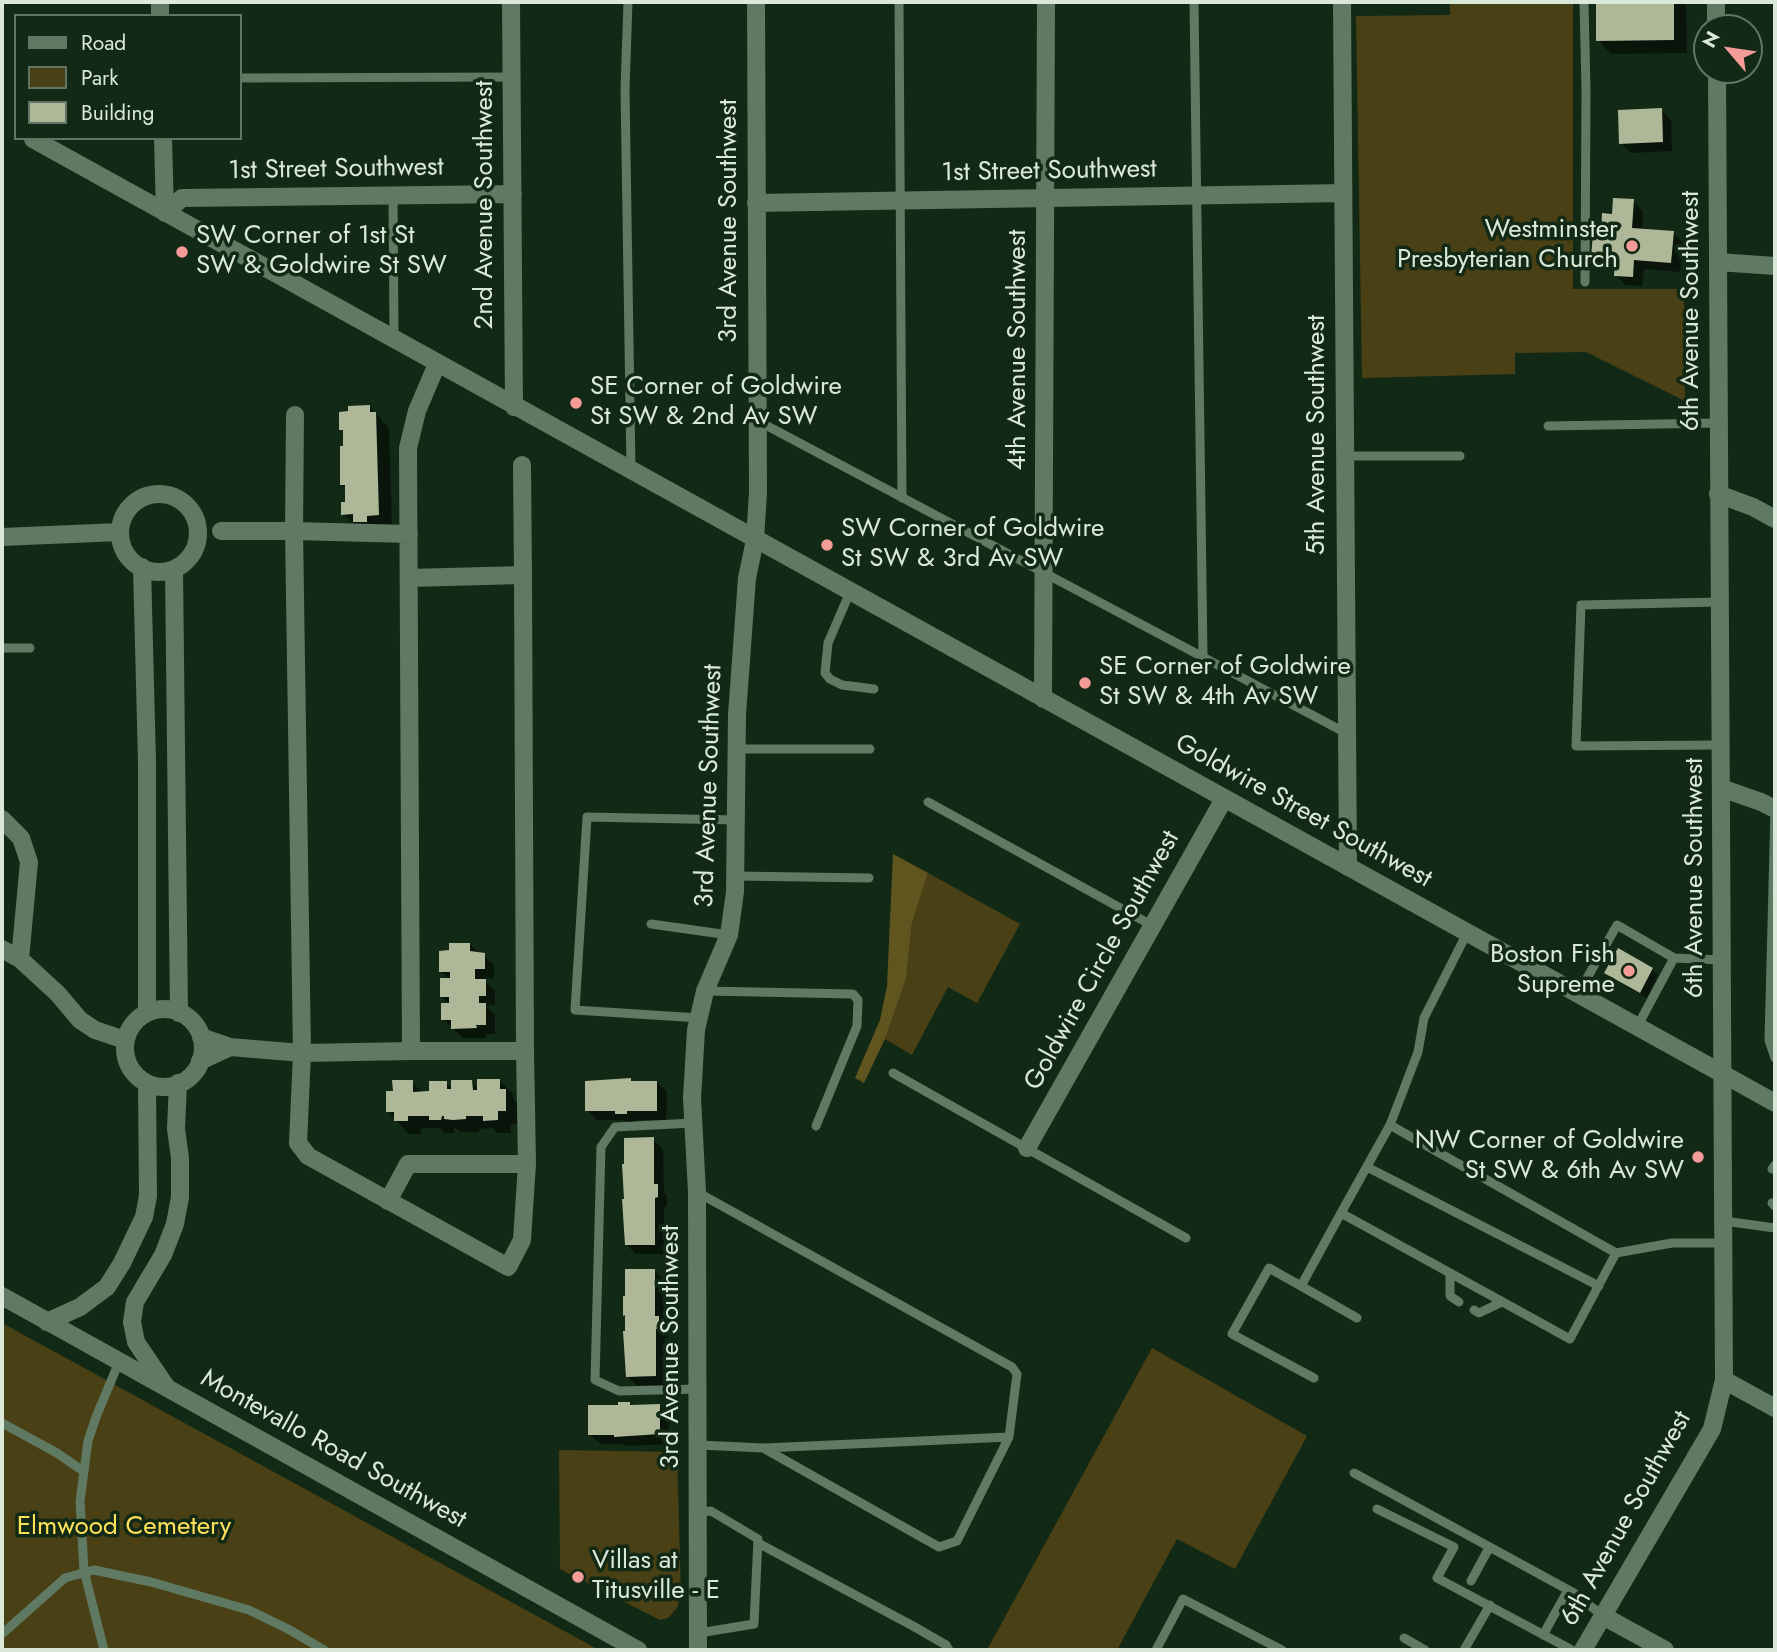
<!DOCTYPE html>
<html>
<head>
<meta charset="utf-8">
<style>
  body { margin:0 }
  #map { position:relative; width:1777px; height:1652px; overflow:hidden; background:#122915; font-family:Jost,sans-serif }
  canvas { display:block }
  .frame { position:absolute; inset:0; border:4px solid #dae8da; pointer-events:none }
  .legend { position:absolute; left:14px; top:14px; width:228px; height:126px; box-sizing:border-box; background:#122915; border:2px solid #627564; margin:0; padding:9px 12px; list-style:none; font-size:21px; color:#dae8da }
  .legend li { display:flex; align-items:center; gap:14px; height:35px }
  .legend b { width:35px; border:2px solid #627564 }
  .north { position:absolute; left:1693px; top:14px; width:70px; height:70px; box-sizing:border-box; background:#122915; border:2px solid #627564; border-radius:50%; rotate:299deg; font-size:19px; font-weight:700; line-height:28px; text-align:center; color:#dae8da }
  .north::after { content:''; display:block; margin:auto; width:24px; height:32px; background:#f59b98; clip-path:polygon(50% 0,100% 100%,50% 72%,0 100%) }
</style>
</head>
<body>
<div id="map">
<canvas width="1777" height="1652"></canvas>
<div class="frame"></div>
<ul class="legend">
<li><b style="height:9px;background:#607962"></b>Road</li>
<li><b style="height:19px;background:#4a4015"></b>Park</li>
<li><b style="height:19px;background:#aeb898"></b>Building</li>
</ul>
<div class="north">N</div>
</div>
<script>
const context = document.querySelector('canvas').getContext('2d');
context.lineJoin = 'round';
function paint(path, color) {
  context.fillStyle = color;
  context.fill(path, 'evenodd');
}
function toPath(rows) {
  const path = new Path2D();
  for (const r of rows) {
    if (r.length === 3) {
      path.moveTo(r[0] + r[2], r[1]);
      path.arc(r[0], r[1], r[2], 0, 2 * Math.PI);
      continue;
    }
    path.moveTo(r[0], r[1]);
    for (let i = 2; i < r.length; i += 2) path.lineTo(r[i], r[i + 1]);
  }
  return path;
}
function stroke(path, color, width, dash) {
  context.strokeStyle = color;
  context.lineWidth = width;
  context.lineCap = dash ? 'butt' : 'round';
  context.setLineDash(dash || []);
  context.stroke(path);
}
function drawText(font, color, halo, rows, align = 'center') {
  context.font = font + ' Jost,sans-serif';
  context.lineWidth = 7;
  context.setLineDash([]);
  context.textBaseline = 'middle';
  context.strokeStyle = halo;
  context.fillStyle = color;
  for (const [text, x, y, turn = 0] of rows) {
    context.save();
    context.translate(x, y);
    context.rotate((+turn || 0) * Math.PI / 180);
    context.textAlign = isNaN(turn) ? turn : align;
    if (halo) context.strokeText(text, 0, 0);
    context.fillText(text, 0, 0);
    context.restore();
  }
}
const green = toPath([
  [1450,2,1573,2,1573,289,1684,289,1685,401,1586,352,1515,353,1515,374,1362,378,1356,16,1450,15],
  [928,873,1020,924,977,1003,948,987,912,1055,885,1039,906,979,912,923],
  [2,1323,599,1650,2,1650],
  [1152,1348,1307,1436,1235,1569,1177,1539,1117,1650,987,1650],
  [559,1450,677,1452,681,1594,677,1608,668,1618,660,1620,560,1569]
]);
const forest = toPath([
  [893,854,928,873,912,923,906,979,885,1039,864,1083,855,1078,880,1020,887,986]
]);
const shadow = toPath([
  [1598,2,1686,2,1687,53,1611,54,1598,40],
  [1661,110,1671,120,1672,151,1631,153,1621,143],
  [1633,201,1643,211,1642,231,1673,233,1683,243,1680,272,1644,269,1642,286,1625,285,1616,275,1616,267,1603,266,1593,256,1613,216],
  [370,407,389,428,392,528,357,527,343,514,347,504,347,489,342,485,345,433,341,429],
  [470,945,494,965,494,978,483,979,495,991,495,1005,486,1006,495,1015,495,1034,486,1034,486,1038,463,1038,443,1019,450,1005,442,997,450,980,441,971],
  [1652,969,1658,975,1647,998,1613,979,1606,973],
  [499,1080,513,1094,513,1099,519,1105,519,1124,511,1124,511,1133,498,1133,493,1128,479,1129,479,1132,460,1132,454,1126,454,1133,444,1133,440,1128,421,1128,421,1134,409,1134,387,1111,394,1093,412,1082,423,1093,431,1093,446,1083,453,1089,472,1082,479,1089],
  [631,1080,633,1083,657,1082,667,1092,666,1120,637,1120,637,1123,627,1123,624,1120,597,1120,587,1110],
  [653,1139,663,1149,664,1193,667,1196,667,1207,664,1207,664,1254,636,1254,626,1244,626,1201],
  [655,1271,665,1281,665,1324,668,1328,668,1338,665,1338,665,1386,637,1386,627,1376,627,1317,625,1315],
  [629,1403,632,1406,659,1406,669,1416,669,1444,626,1446,624,1444,600,1444,590,1434,619,1406]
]);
const building = toPath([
  [1596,2,1674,2,1674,40,1596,41],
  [1662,108,1663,142,1619,144,1618,110],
  [1613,198,1634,199,1632,228,1674,231,1671,263,1634,260,1633,277,1614,276,1615,259,1591,257,1593,234,1601,235,1602,213,1612,214],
  [370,405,370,412,376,412,379,515,367,516,367,522,353,522,353,514,341,515,341,502,345,502,345,485,340,485,340,446,343,446,343,430,339,430,339,412,348,411,348,406],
  [449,943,470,943,470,951,485,953,485,969,475,969,475,979,486,979,486,996,479,996,479,1003,486,1003,486,1025,476,1025,477,1028,451,1029,451,1020,441,1020,441,1003,449,1003,449,997,440,997,440,978,450,978,450,972,439,972,439,951,449,950],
  [1618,948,1653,968,1640,993,1604,973],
  [631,1078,631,1081,657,1081,657,1111,627,1111,627,1114,615,1114,615,1111,585,1111,585,1081],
  [477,1079,500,1079,500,1089,506,1089,506,1111,498,1111,498,1120,483,1121,483,1116,466,1116,466,1119,453,1120,444,1119,444,1116,442,1116,441,1120,429,1120,429,1116,408,1116,408,1121,394,1121,394,1112,386,1112,386,1091,393,1091,392,1080,413,1080,413,1092,429,1091,429,1081,447,1081,447,1089,451,1089,451,1080,472,1080,473,1090,477,1090],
  [654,1137,654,1184,658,1184,658,1197,655,1198,655,1245,625,1245,622,1199,624,1199,622,1164,624,1164,624,1138],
  [625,1269,655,1269,655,1316,659,1316,659,1329,656,1329,656,1376,626,1377,623,1331,625,1331,625,1315,623,1316,623,1296,625,1296],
  [618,1402,630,1402,630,1405,660,1404,660,1434,614,1437,614,1435,588,1435,588,1405,618,1405]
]);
const lane = toPath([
  [628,2,625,89,631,469],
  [899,2,902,498],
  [1194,2,1203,657],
  [1584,2,1586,90,1585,282],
  [240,78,512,77],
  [393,195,394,337],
  [758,421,1346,733],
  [1548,426,1718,423],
  [1344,456,1460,456],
  [850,592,828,643,825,673,830,679,842,685,874,689],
  [1719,602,1581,605,1576,746,1721,745],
  [2,648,30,648],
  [736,749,870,749],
  [928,802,1153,926],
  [1775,809,1769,1040,1775,1058],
  [736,876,869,878],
  [651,924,729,935],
  [1467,933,1424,1018,1418,1052,1390,1125,1616,1253,1672,1243,1724,1243],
  [1674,958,1722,960],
  [705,991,853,994,858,1000,857,1026,816,1126],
  [1578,994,1617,925,1674,958,1637,1027],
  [699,1018,575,1010,587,817,737,820],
  [893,1073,1186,1238],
  [694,1123,615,1127,601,1147,595,1380,619,1391,698,1389],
  [1390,1125,1341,1213,1570,1339,1616,1253],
  [1367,1167,1599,1286],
  [1772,1169,1775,1165],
  [697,1192,1012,1367,1017,1374,1009,1437,764,1448,699,1445],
  [1772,1203,1775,1206],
  [1341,1213,1301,1286,1357,1318],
  [1724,1221,1775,1228],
  [1450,1274,1450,1296,1459,1302],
  [1301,1286,1269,1268,1232,1334,1314,1378],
  [1474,1310,1479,1313,1502,1302],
  [2,1423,57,1453,83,1471],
  [765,1449,939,1547,957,1541,1009,1437],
  [1354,1473,1574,1593,1603,1616],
  [1377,1509,1454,1547,1437,1578,1572,1650],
  [699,1512,711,1511,758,1539,754,1624,699,1633],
  [758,1543,913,1626,946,1645,949,1650],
  [1471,1581,1489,1548],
  [2,1634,65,1578,94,1570,151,1582,249,1610,288,1629,324,1650],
  [1543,1635,1568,1590],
  [1404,1638,1425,1650],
  [104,1650,84,1571,80,1501,88,1441,96,1417,119,1362],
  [1156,1650,1183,1599,1282,1650],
  [1464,1650,1490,1605]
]);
const street = toPath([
  [160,2,160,16],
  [511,2,514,407],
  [1342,2,1348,867],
  [163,138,165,213],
  [33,139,1723,1074],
  [756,203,1343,193],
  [165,213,182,198,513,194],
  [1718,262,1775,266],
  [522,465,523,575],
  [1718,494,1753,507,1775,519],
  [159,533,39],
  [221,531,294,531,295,415],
  [409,534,294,531,302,1053,411,1051],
  [2,537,120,532],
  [142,567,147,762,147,1013],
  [174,569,179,1013],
  [410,578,523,575,525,1051,411,1051,408,448,417,411,437,364],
  [1043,699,1046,2],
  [1721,788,1761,802,1775,809],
  [2,819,21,838,29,862,20,959],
  [2,949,20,959,58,994,80,1020,95,1030,125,1040],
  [164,1048,39],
  [230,1047,302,1053,298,1143,308,1156,508,1267,522,1240,527,1164],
  [200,1061,230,1047,201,1037],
  [1027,1148,1224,799],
  [388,1201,408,1164,527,1164,525,1051],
  [47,1322,80,1307,107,1287,122,1263,144,1217,148,1196,147,1083],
  [1724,1380,1775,1408],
  [167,1388,136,1342,132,1322,135,1302,163,1255,175,1224,180,1197,180,1158,176,1129,178,1083],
  [1603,1616,1665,1650],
  [698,1650,697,1192,692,1098,696,1030,705,991,729,935,735,892,737,715,747,578,755,540,758,492,756,2]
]);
const secondary = toPath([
  [1716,2,1716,28],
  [1723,1074,1775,1103],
  [2,1296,638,1650],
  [1583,1650,1712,1429,1724,1380,1717,70]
]);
const markers = [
  [1632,246,7,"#f59b98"],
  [182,252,7,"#f59b98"],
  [576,403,7,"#f59b98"],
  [827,545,7,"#f59b98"],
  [1085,683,7,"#f59b98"],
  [1629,971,7,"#f59b98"],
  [1698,1157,7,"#f59b98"],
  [578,1577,7,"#f59b98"]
];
const streetNames = [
  ["1st Street Southwest",336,170,-1],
  ["1st Street Southwest",1049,172,-1],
  ["2nd Avenue Southwest",486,205,-90],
  ["3rd Avenue Southwest",730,221,-90],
  ["6th Avenue Southwest",1692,311,-90],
  ["4th Avenue Southwest",1019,350,-90],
  ["5th Avenue Southwest",1318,435,-90],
  ["3rd Avenue Southwest",710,786,-88],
  ["Goldwire Street Southwest",1303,812,29],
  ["6th Avenue Southwest",1696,878,-90],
  ["Goldwire Circle Southwest",1103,961,-61],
  ["3rd Avenue Southwest",672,1347,-90],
  ["Montevallo Road Southwest",333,1450,29],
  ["6th Avenue Southwest",1627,1519,-61]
];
const poiNames = [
  ["Westminster",1618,231,"right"],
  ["Presbyterian Church",1618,261,"right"],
  ["SW Corner of 1st St",196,237],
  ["SW & Goldwire St SW",196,267],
  ["SE Corner of Goldwire",590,388],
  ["St SW & 2nd Av SW",590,418],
  ["SW Corner of Goldwire",841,530],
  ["St SW & 3rd Av SW",841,560],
  ["SE Corner of Goldwire",1099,668],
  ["St SW & 4th Av SW",1099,698],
  ["Boston Fish",1615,956,"right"],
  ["Supreme",1615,986,"right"],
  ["NW Corner of Goldwire",1684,1142,"right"],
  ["St SW & 6th Av SW",1684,1172,"right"],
  ["Villas at",592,1562],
  ["Titusville - E",592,1592]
];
const parkNames = [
  ["Elmwood Cemetery",124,1528]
];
paint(green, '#4a4015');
paint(forest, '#61551f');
paint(shadow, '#0007');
paint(building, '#aeb898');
stroke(lane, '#607962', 9);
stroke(street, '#607962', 18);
stroke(secondary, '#607962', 18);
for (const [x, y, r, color] of markers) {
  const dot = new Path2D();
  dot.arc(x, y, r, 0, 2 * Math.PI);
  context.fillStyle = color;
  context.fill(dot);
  stroke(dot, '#122915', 2.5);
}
drawText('26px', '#dae8da', '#122915', streetNames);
drawText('26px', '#dae8da', '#122915', poiNames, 'left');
drawText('26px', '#fde058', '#122915', parkNames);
</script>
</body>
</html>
